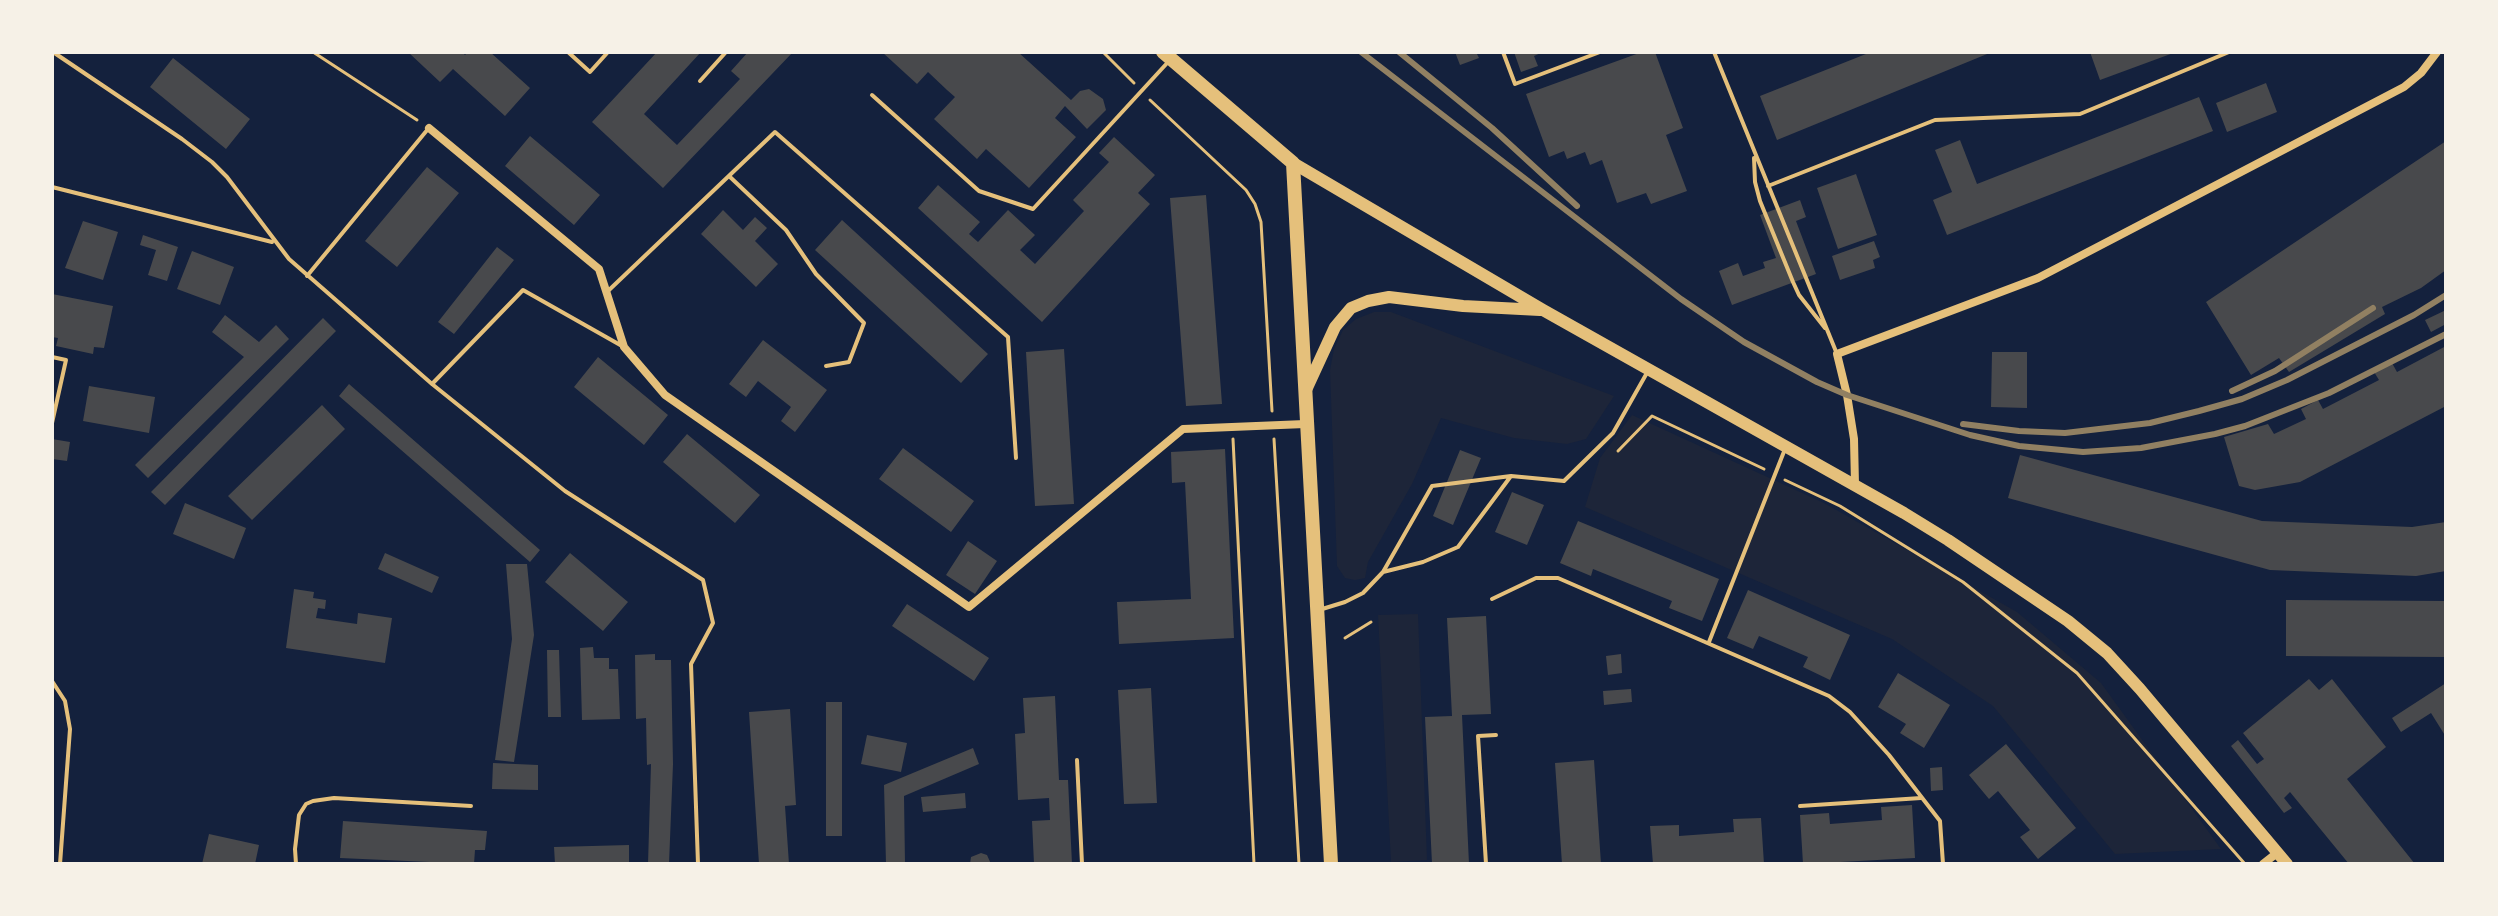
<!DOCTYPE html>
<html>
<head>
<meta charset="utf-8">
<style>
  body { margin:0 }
  #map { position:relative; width:2498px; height:916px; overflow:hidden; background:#14213d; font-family:Roboto,sans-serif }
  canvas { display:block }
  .frame { position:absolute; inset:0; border:54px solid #f6f1e7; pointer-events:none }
</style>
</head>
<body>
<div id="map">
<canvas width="2498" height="916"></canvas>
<div class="frame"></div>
</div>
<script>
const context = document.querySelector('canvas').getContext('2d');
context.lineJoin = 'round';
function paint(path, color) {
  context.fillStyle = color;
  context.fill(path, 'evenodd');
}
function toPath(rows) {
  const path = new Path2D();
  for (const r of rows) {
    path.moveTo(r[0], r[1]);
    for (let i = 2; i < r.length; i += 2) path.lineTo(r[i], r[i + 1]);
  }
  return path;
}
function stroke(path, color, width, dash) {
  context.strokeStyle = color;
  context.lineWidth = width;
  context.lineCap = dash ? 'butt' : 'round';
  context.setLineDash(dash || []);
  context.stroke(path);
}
const green = toPath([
  [1374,312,1391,312,1614,396,1586,439,1567,444,1514,438,1441,418,1412,484,1368,562,1365,578,1355,580,1345,578,1337,566,1330,370,1334,349,1343,330,1356,319],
  [1632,415,1824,503,2017,612,2101,683,2221,849,2115,854,1993,706,1892,639,1585,507,1600,458],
  [1418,614,1427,860,1391,862,1378,615]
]);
const building = toPath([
  [408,52,462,52,465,55,468,52,490,52,530,88,505,116,453,69,440,82],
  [657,52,701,52,644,114,677,145,740,79,731,71,748,52,793,52,663,188,592,122],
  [882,52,1018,52,1071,100,1080,91,1089,89,1103,99,1106,110,1087,129,1065,106,1055,118,1076,137,1029,188,986,149,977,159,934,119,955,97,947,90,928,72,917,84],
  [1455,52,1476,52,1479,58,1460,65],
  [1514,52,1543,52,1534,56,1538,66,1521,72],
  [1642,52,1655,52,1683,128,1666,135,1687,191,1651,204,1646,193,1617,203,1602,160,1590,165,1585,152,1567,159,1564,151,1549,157,1526,94],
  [1871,52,1992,52,1777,140,1760,96],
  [2090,52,2176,52,2100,80],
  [173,58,250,119,226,149,150,87],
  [2266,83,2277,112,2227,132,2216,103],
  [2199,97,2213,131,1947,235,1933,200,1952,192,1935,150,1960,140,1977,184],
  [530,136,600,195,574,225,505,166],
  [1114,137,1155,175,1138,193,1150,204,1042,322,918,208,938,185,980,222,969,234,978,242,1008,210,1035,235,1020,250,1035,264,1084,211,1073,200,1109,162,1099,153],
  [2446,141,2446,270,2421,288,2382,307,2385,314,2289,372,2279,358,2251,375,2206,302],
  [427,167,459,193,397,267,365,241],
  [1856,174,1877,235,1838,249,1817,188],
  [1206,195,1222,404,1186,406,1170,198],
  [1800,200,1806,217,1796,221,1816,274,1732,305,1719,271,1738,263,1743,276,1765,268,1763,262,1776,258,1760,215],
  [723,210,743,230,755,217,767,228,755,241,778,264,756,287,701,234],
  [842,220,988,354,961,383,815,250],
  [83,221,118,232,103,280,65,268],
  [143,235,178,247,167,281,148,275,156,250,140,245],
  [1874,241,1880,257,1873,260,1875,268,1840,280,1832,256],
  [497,247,514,260,454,334,438,322],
  [192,251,234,267,220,305,177,289],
  [52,294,113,306,104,348,94,347,93,354,56,346,58,338,52,337],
  [2446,310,2446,324,2431,332,2425,320],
  [225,315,259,342,276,325,289,339,148,478,135,465,244,357,212,332],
  [323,318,336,331,165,505,151,492],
  [763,340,827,390,795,432,781,421,791,407,758,381,746,397,729,384],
  [2446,346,2446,406,2300,482,2255,490,2239,486,2224,437,2268,424,2274,434,2306,419,2301,409,2318,400,2323,409,2379,380,2374,372,2392,363,2397,372],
  [1064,349,1074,504,1035,506,1026,352],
  [1992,352,2027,352,2027,408,1991,407],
  [598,357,668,415,644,445,574,387],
  [349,384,540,550,530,562,339,396],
  [89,386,155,397,149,433,83,421],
  [322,405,345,429,252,520,228,496],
  [687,434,760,495,735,523,663,462],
  [52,439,70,442,67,461,52,459],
  [903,448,974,501,951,532,879,479],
  [1225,449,1234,638,1119,644,1117,602,1191,599,1185,482,1172,483,1171,452],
  [1460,450,1481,458,1453,525,1433,516],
  [2020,455,2262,521,2412,527,2446,522,2446,571,2416,576,2270,570,2008,498],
  [1512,492,1544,505,1527,545,1495,532],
  [185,503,246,528,234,559,173,534],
  [1578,521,1719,579,1702,621,1669,608,1672,601,1593,569,1591,576,1560,563],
  [968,541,997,561,975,594,946,575],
  [385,553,439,577,432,593,378,569],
  [570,553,628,602,603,631,545,582],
  [506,564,527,564,534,635,514,762,495,760,512,639],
  [294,589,314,592,313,598,326,600,325,609,318,608,316,618,357,624,358,613,392,618,385,663,286,648],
  [1748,590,1850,635,1830,680,1803,667,1808,657,1759,636,1753,649,1727,638],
  [2286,600,2446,601,2446,657,2286,656],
  [907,604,989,658,974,681,892,626],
  [1486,616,1491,714,1462,715,1469,864,1432,864,1425,717,1452,716,1447,618],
  [593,647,594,658,609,658,609,669,618,669,620,719,582,720,580,648],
  [547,650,559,650,561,717,548,717],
  [655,654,655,660,671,660,673,764,669,864,648,864,651,764,647,765,646,718,636,719,635,655],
  [1621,654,1622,673,1608,675,1606,656],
  [1898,673,1950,705,1924,748,1900,733,1906,724,1878,707],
  [2309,679,2319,690,2332,679,2386,747,2347,779,2415,864,2349,864,2290,792,2284,798,2292,808,2284,813,2231,746,2238,740,2257,764,2264,759,2243,733],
  [2446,683,2446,737,2431,713,2401,732,2392,718],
  [1151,688,1157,803,1124,804,1118,690],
  [1631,689,1632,702,1604,705,1603,691],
  [1055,696,1059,780,1068,780,1072,864,1034,864,1032,821,1050,820,1049,798,1018,800,1015,734,1025,733,1023,698],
  [826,702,842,702,842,836,826,836],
  [790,709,796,805,785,806,789,864,759,864,749,712],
  [867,735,907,743,901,772,861,764],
  [2006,744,2076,828,2038,859,2020,837,2030,830,1998,791,1989,799,1969,775],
  [973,748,979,764,904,796,905,864,886,864,884,785],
  [1594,760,1601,864,1562,864,1555,763],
  [493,763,538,765,538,790,492,789],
  [1942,767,1943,790,1931,791,1930,768],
  [965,793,966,808,923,812,921,797],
  [1912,805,1915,858,1803,864,1800,815,1829,813,1830,824,1882,820,1881,807],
  [1761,818,1764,864,1653,864,1650,826,1679,825,1679,836,1734,832,1733,819],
  [343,821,487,831,485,850,475,850,474,864,340,858],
  [209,834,259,845,255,864,202,864],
  [629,845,629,864,555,864,554,847],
  [981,853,987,855,991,864,970,864,971,857]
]);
const path = toPath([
  [313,52,417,120],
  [1103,52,1134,83],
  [1150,100,1246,190,1255,204,1261,222,1272,411],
  [1233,439,1254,864],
  [1274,439,1299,864],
  [1618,451,1652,416,1764,469],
  [1785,480,1840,506,1963,582,2077,673,2245,864],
  [1345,638,1371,622]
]);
const service = toPath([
  [53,52,182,139,212,162,227,177,289,259,432,384,565,491,703,580,713,623,691,664,698,864],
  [568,52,590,72,608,52],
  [1503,52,1515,84,1600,52],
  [1714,52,1837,354],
  [700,81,726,52],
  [872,95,979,191,1033,209,1169,61],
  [1754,158,1755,182,1760,201,1793,282,1799,295,1825,328],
  [729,176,786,230,816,274,864,323,849,362,826,366],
  [1768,186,1935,120,2080,114,2229,52],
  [52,187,272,242],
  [307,276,428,129],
  [608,291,775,132,1008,337,1016,458],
  [52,357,66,360,52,423],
  [432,384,523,290,622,346],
  [1383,572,1423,562,1458,547,1511,476],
  [1492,599,1536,578,1558,578,1829,696,1850,712,1889,755,1940,821,1943,864],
  [1319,610,1345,602,1363,593,1383,572,1432,486,1511,476,1564,481,1613,433,1648,371],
  [1709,642,1785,449],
  [52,681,65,701,70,729,60,864],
  [1077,760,1082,864],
  [1800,806,1921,798],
  [296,864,295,849,299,815,306,804,313,801,334,798,471,806],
  [1486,864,1478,736,1496,735]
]);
const minor = toPath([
  [429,128,599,269,624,347,665,395,969,607,1183,429,1305,424],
  [1855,485,1854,439,1847,395,1837,354,2038,278,2404,87,2421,73,2437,52],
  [2263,864,2277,853]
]);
const secondary = toPath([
  [1293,163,1543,310,1904,513,1948,540,2068,621,2107,653,2140,689,2287,864],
  [1306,390,1335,327,1351,308,1368,301,1389,297,1463,306,1540,310]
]);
const primary = toPath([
  [1163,52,1293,163,1331,864]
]);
const rail = toPath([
  [1361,52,1681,299,1744,342,1817,382,1847,395,1970,435,2019,446,2083,452,2141,448,2215,434,2245,426,2329,393,2446,334],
  [1399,52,1492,128,1577,206],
  [2232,391,2275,371,2373,308],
  [1963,424,2019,431,2065,433,2150,423,2199,411,2242,399,2287,380,2414,315,2446,295]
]);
paint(green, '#1d2539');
paint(building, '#48494c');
stroke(path, '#e5c07b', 3);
stroke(service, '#e5c07b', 4);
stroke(minor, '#e5c07b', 8);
stroke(secondary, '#e5c07b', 12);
stroke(primary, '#e5c07b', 14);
stroke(rail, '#918062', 6);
</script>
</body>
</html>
